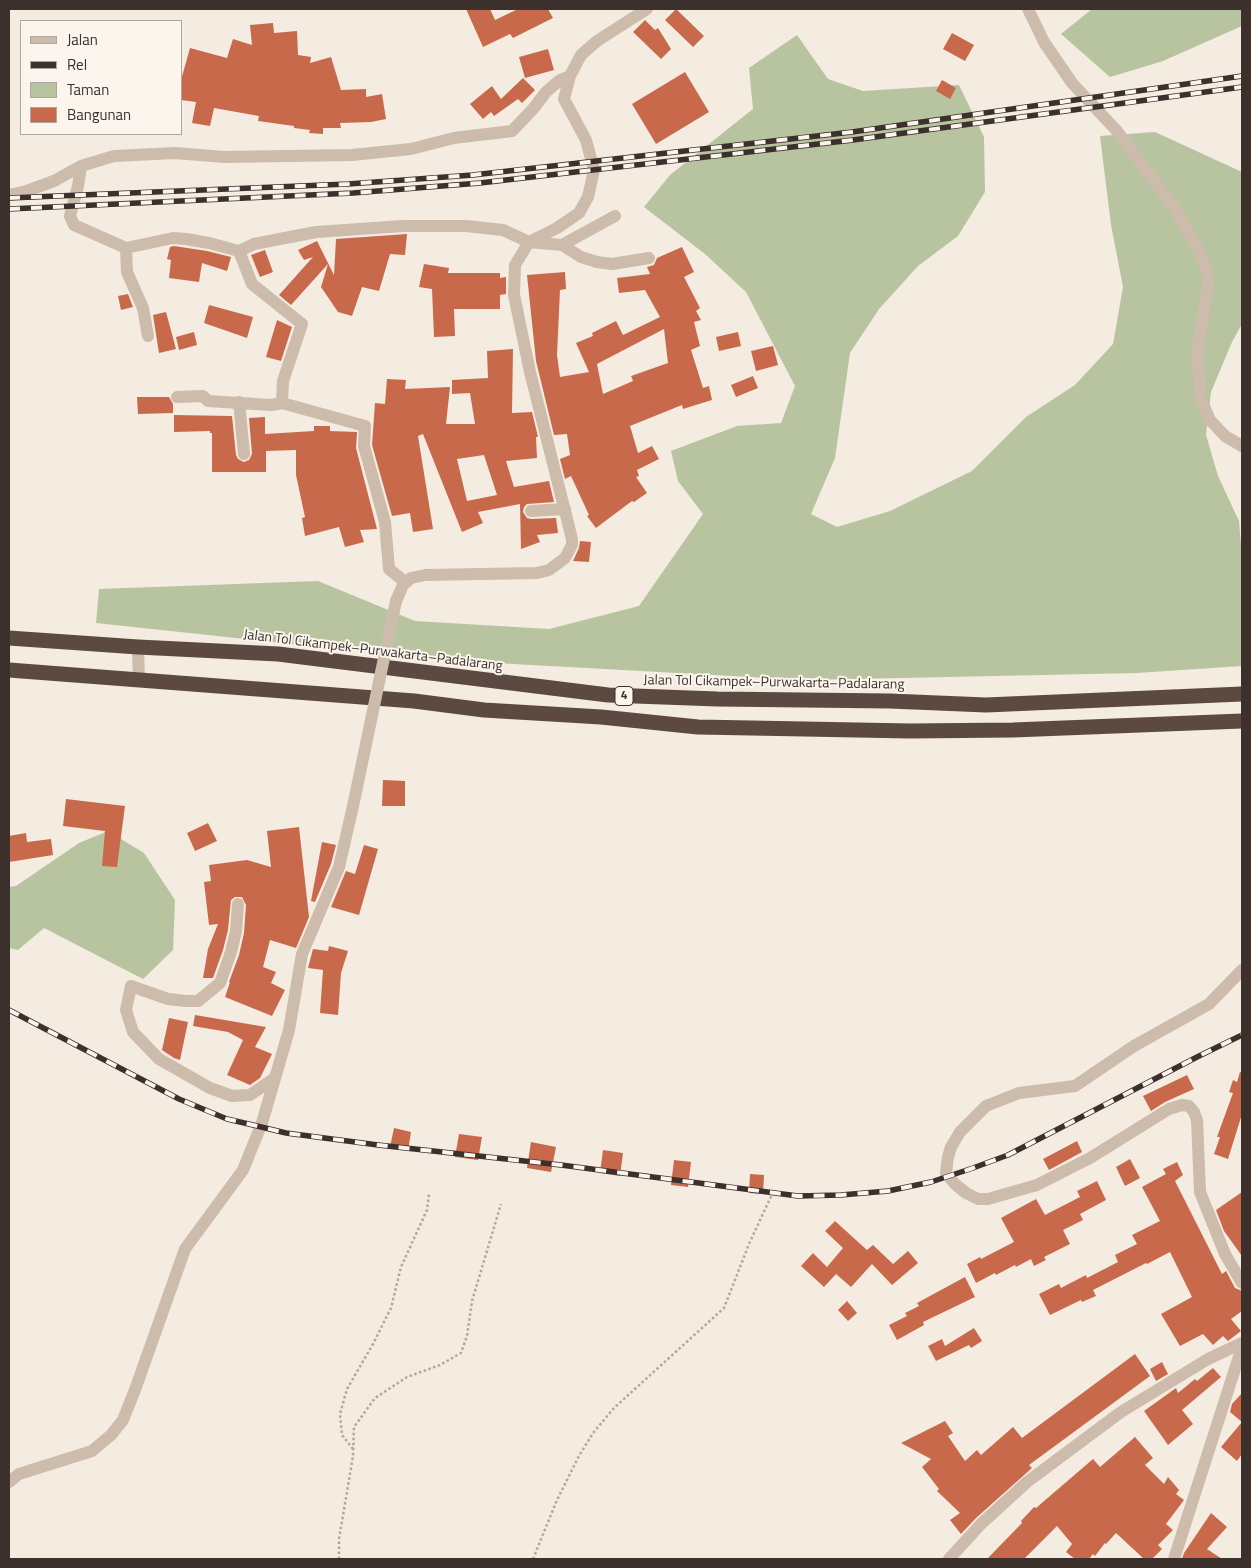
<!DOCTYPE html>
<html>
<head>
<meta charset="utf-8">
<style>
  body { margin:0 }
  #map { position:relative; width:1251px; height:1568px; overflow:hidden; background:#f4ebe1; font-family:"Titillium Web",sans-serif }
  canvas { display:block }
  .frame { position:absolute; inset:0; border:10px solid #3b302b; pointer-events:none }
  .legend { position:absolute; left:20px; top:20px; width:162px; height:115px; box-sizing:border-box; background:#fbf5ee; border:1px solid #aea6a0; margin:0; padding:6px 9px; list-style:none; font-size:15px; color:#3b302b }
  .legend li { display:flex; align-items:center; gap:10px; height:25px }
  .legend b { width:25px; border:1px solid #aea6a0 }
</style>
</head>
<body>
<div id="map">
<canvas width="1251" height="1568"></canvas>
<div class="frame"></div>
<ul class="legend">
<li><b style="height:6px;background:#cdbbac"></b>Jalan</li>
<li><b style="height:6px;background:#3b302b"></b>Rel</li>
<li><b style="height:14px;background:#b8c4a0"></b>Taman</li>
<li><b style="height:14px;background:#c8694b"></b>Bangunan</li>
</ul>
</div>
<script>
const context = document.querySelector('canvas').getContext('2d');
context.lineJoin = 'round';
function paint(path, color) {
  context.fillStyle = color;
  context.fill(path, 'evenodd');
}
function toPath(rows) {
  const path = new Path2D();
  for (const r of rows) {
    path.moveTo(r[0], r[1]);
    for (let i = 2; i < r.length; i += 2) path.lineTo(r[i], r[i + 1]);
  }
  return path;
}
function stroke(path, color, width, dash) {
  context.strokeStyle = color;
  context.lineWidth = width;
  context.lineCap = dash ? 'butt' : 'round';
  context.setLineDash(dash || []);
  context.stroke(path);
}
function drawText(font, color, halo, rows, align = 'center') {
  context.font = font + ' "Titillium Web",sans-serif';
  context.lineWidth = 4;
  context.setLineDash([]);
  context.textBaseline = 'middle';
  context.strokeStyle = halo;
  context.fillStyle = color;
  for (const [text, x, y, turn = 0] of rows) {
    context.save();
    context.translate(x, y);
    context.rotate((+turn || 0) * Math.PI / 180);
    context.textAlign = isNaN(turn) ? turn : align;
    if (halo) context.strokeText(text, 0, 0);
    context.fillText(text, 0, 0);
    context.restore();
  }
}
const green = toPath([
  [1092,9,1242,9,1242,26,1163,61,1110,77,1061,34],
  [797,35,828,79,863,91,959,85,984,137,985,192,958,236,918,266,879,309,850,353,835,458,811,514,837,527,890,511,972,471,1026,417,1075,385,1113,344,1123,287,1111,225,1100,136,1155,132,1242,172,1242,324,1232,342,1211,392,1206,435,1218,476,1239,521,1242,557,1242,666,1137,673,805,680,441,660,96,623,99,589,318,581,415,621,549,629,639,606,703,514,678,481,671,451,737,426,781,423,795,386,746,292,705,254,644,207,670,175,753,109,749,68],
  [108,831,144,853,175,900,173,950,143,979,44,928,18,950,9,948,9,887,16,886,79,843]
]);
const building = toPath([
  [466,9,490,9,495,20,518,9,548,9,553,18,513,38,510,34,483,47],
  [676,9,704,36,693,47,665,20],
  [645,20,655,30,658,28,671,49,661,59,633,32],
  [273,23,274,33,297,31,298,55,311,57,310,63,331,57,341,90,366,89,366,97,382,94,386,119,371,122,340,123,341,128,323,128,323,134,309,133,310,130,294,128,294,126,258,121,259,116,214,108,210,126,192,123,196,102,181,100,181,80,190,48,227,58,233,39,252,45,250,25],
  [952,33,974,45,965,61,943,49],
  [548,49,554,70,525,78,519,57],
  [685,72,709,112,656,144,632,104],
  [523,78,535,90,522,103,518,99,494,116,491,112,483,119,470,104,492,86,501,99],
  [942,80,956,88,950,99,936,91],
  [407,234,405,255,390,254,379,291,362,287,352,316,338,312,321,287,328,264,291,305,279,295,313,257,304,260,298,250,317,241,334,275,336,239],
  [174,246,207,251,231,257,227,271,202,263,199,282,169,278,171,260,167,259,170,247],
  [682,247,694,272,684,277,700,308,696,311,701,320,694,322,700,346,691,350,703,388,709,386,712,400,683,409,682,405,630,426,638,453,652,446,659,459,637,470,639,476,636,477,647,493,634,502,632,501,596,528,587,516,589,515,571,476,565,479,560,459,570,455,567,434,554,435,536,361,527,275,565,272,566,289,560,290,557,355,560,377,589,372,576,343,593,336,592,333,616,321,623,335,660,317,645,290,619,293,617,278,650,274,647,267,654,265,657,258],
  [664,329,668,363,631,376,633,381,603,394,597,364],
  [265,250,273,272,260,277,251,255],
  [424,264,449,268,448,273,500,273,500,278,506,277,506,294,500,295,500,309,454,309,455,336,434,337,432,289,419,287],
  [128,294,133,307,121,310,118,296],
  [209,305,253,317,247,338,204,323],
  [166,312,176,349,159,353,153,315],
  [277,320,292,327,281,361,266,357],
  [194,332,197,345,179,350,176,337],
  [738,332,741,346,719,351,716,337],
  [773,346,778,365,756,371,751,351],
  [513,349,512,413,532,412,538,437,536,437,537,458,506,461,514,487,549,481,554,502,527,504,524,507,523,512,527,518,531,519,556,518,558,533,537,535,540,542,521,549,520,504,478,512,483,523,462,532,423,434,418,436,433,529,413,532,410,513,392,516,372,445,375,403,385,404,387,379,406,380,405,389,450,387,446,424,475,424,470,393,452,394,452,380,488,378,487,351],
  [484,455,497,495,467,501,457,459],
  [753,376,758,388,736,397,731,385],
  [137,397,169,397,173,404,173,413,138,414],
  [174,415,232,416,236,455,238,459,244,462,249,460,252,454,249,418,265,417,265,434,314,431,314,426,330,426,330,431,357,432,356,448,377,529,360,530,364,542,345,547,339,527,305,536,302,518,305,517,296,475,296,450,266,451,266,472,212,472,212,433,210,433,210,431,174,432],
  [580,541,591,542,589,562,573,561,579,548],
  [383,780,405,781,405,806,382,806],
  [66,799,125,806,117,867,102,866,105,831,63,826],
  [208,823,217,841,195,851,187,833],
  [299,827,309,917,296,948,270,940,263,967,276,972,271,983,285,990,272,1016,225,997,230,982,229,982,239,955,244,933,246,905,242,897,235,897,231,900,228,930,223,950,213,978,203,978,208,949,218,924,209,925,204,882,211,881,209,865,247,860,271,867,267,831],
  [26,833,27,842,51,839,53,855,9,862,9,836],
  [322,842,336,845,331,864,315,902,311,901],
  [364,845,378,849,359,915,331,907,346,871,355,874],
  [329,946,348,951,341,973,338,1015,320,1013,323,970,308,968,313,949,328,951],
  [195,1015,266,1027,255,1047,272,1054,260,1078,250,1085,227,1075,243,1040,228,1032,193,1026],
  [169,1018,188,1022,180,1060,174,1058,162,1050],
  [1240,1072,1242,1073,1242,1114,1228,1159,1214,1154,1220,1137,1217,1137,1233,1093,1229,1092,1233,1080,1237,1082],
  [1187,1075,1194,1089,1165,1102,1151,1111,1143,1096],
  [394,1128,411,1132,408,1151,390,1147],
  [459,1134,482,1137,478,1160,455,1157],
  [1077,1141,1082,1152,1049,1170,1043,1159],
  [531,1142,556,1147,551,1172,527,1168],
  [603,1150,623,1153,620,1176,600,1173],
  [1130,1159,1140,1178,1125,1186,1116,1167],
  [674,1160,691,1162,688,1187,671,1185],
  [1177,1162,1183,1175,1175,1181,1222,1274,1226,1271,1235,1288,1242,1291,1242,1311,1231,1319,1241,1331,1228,1341,1223,1336,1213,1345,1203,1334,1180,1346,1161,1314,1192,1297,1170,1252,1147,1264,1146,1263,1093,1290,1096,1296,1082,1302,1081,1300,1050,1315,1039,1294,1059,1284,1061,1288,1086,1275,1087,1278,1118,1262,1115,1255,1137,1244,1132,1235,1160,1221,1142,1187,1166,1174,1163,1169],
  [750,1174,764,1175,763,1194,749,1193],
  [1097,1181,1106,1200,1080,1214,1083,1220,1063,1230,1070,1244,1044,1257,1046,1260,1034,1266,1031,1259,1016,1267,1015,1265,996,1275,995,1273,976,1283,967,1264,980,1257,981,1259,1014,1242,1001,1218,1036,1199,1045,1215,1080,1197,1077,1191],
  [1242,1192,1242,1256,1224,1231,1216,1210],
  [835,1221,867,1250,873,1245,893,1264,908,1251,918,1263,892,1285,872,1264,851,1287,836,1274,824,1287,801,1266,813,1253,827,1267,843,1248,825,1231],
  [965,1277,975,1297,923,1322,924,1325,897,1340,889,1325,907,1316,905,1313,919,1306,917,1303],
  [847,1301,857,1313,848,1321,838,1310],
  [974,1328,982,1341,971,1348,969,1345,936,1361,928,1346,942,1339,945,1346],
  [1135,1354,1150,1376,1029,1465,1032,1468,976,1518,961,1534,950,1520,960,1513,937,1491,939,1489,922,1467,931,1459,901,1443,945,1421,953,1433,948,1436,965,1461,977,1450,981,1455,1013,1427,1022,1438],
  [1162,1362,1168,1374,1156,1381,1150,1369],
  [1213,1368,1221,1377,1182,1410,1193,1424,1168,1445,1144,1411,1176,1388,1178,1393,1195,1379,1197,1381],
  [1242,1393,1242,1454,1237,1461,1221,1447,1242,1422,1230,1412,1232,1404],
  [1135,1437,1153,1458,1145,1465,1164,1484,1168,1477,1179,1490,1176,1494,1184,1500,1166,1524,1173,1530,1158,1545,1162,1549,1152,1559,1144,1559,1116,1533,1106,1544,1105,1543,1095,1556,1093,1554,1089,1559,1075,1559,1066,1552,1072,1544,1057,1526,1024,1559,987,1559,1022,1523,1021,1521,1034,1507,1036,1508,1093,1459,1100,1467],
  [1211,1513,1227,1527,1207,1549,1222,1559,1182,1559,1184,1553]
]);
const path = toPath([
  [353,1449,342,1435,340,1414,347,1389,373,1344,391,1308,401,1267,427,1210,429,1194],
  [339,1559,339,1539,353,1456,354,1427,375,1398,407,1377,440,1365,461,1353,467,1336,472,1301,501,1204],
  [533,1559,557,1500,579,1456,593,1433,614,1408,724,1308,749,1244,773,1192]
]);
const minor = toPath([
  [1028,9,1044,42,1072,83,1117,131,1175,209,1200,252,1208,277,1207,294,1202,321,1197,354,1201,399,1210,420,1225,436,1242,446],
  [81,166,78,186,70,216,74,225,126,248,173,238,186,239,209,243,239,251],
  [9,195,24,192,54,181,81,166,114,156,175,153,224,157,352,155,411,149,454,138,512,131,533,109,546,92,560,80,570,76],
  [562,245,581,257,597,262,612,264,649,258],
  [126,248,127,272,143,308,148,336],
  [177,397,203,396,208,401,271,405,282,403,365,426,364,446,385,522,389,569,405,582],
  [239,402,244,454],
  [282,403,283,381,302,324,252,284,239,251,254,244,316,232,403,226,466,226,503,230,529,242,562,245,615,216],
  [531,511,565,509],
  [396,601,403,585,411,578,425,575,537,573,549,570,565,558,572,545,572,539,530,372,514,295,515,265,529,242,557,228,579,213,588,197,594,170,586,140,564,99,570,76,581,55,597,41,647,9],
  [138,647,139,681],
  [238,904,236,931,231,952,220,983,198,1001,186,1001,168,999,131,986,126,1010,133,1032,159,1059,210,1088,232,1096,250,1095,275,1078],
  [1242,970,1209,1004,1134,1046,1075,1086,1019,1093,986,1106,960,1132,951,1147,948,1157,946,1173,955,1184,966,1193,978,1199,988,1199,1037,1185,1090,1158,1169,1109,1182,1105,1189,1106,1194,1112,1197,1120,1200,1192,1225,1254,1242,1283],
  [9,1482,19,1474,92,1451,111,1435,123,1420,136,1387,185,1249,243,1170,262,1123,289,1030,302,954,339,867,353,806],
  [949,1559,981,1524,1027,1482,1121,1412,1208,1359,1242,1343],
  [1174,1559,1242,1347]
]);
const highway = toPath([
  [9,638,138,647,278,654,608,695,717,699,890,701,986,705,1242,694],
  [9,670,414,701,484,710,601,717,698,727,910,731,1013,730,1242,721]
]);
const rail = toPath([
  [9,198,348,184,473,175,852,132,1242,76],
  [9,209,353,193,480,183,853,140,1242,87],
  [9,1010,179,1099,227,1119,253,1125,286,1133,378,1145,561,1165,798,1196,841,1195,888,1191,931,1182,973,1168,1008,1155,1199,1056,1242,1035]
]);
const minorBridge = toPath([
  [353,806,396,601]
]);
const shields = [
  [624,696,18]
];
const shieldNames = [
  ["4",624,696]
];
const streetNames = [
  ["Jalan Tol Cikampek–Purwakarta–Padalarang",373,651,7],
  ["Jalan Tol Cikampek–Purwakarta–Padalarang",774,683,1]
];
paint(green, '#b8c4a0');
paint(building, '#c8694b');
stroke(path, '#b9a596', 2.5, [2.5, 2.5]);
stroke(minor, '#cdbbac', 12);
stroke(highway, '#5c4a42', 15);
stroke(rail, '#3b302b', 5.5);
stroke(rail, '#fbf5ee', 4, [11]);
stroke(minorBridge, '#cdbbac', 12);
for (const [x, y, w] of shields) {
  const box = new Path2D();
  box.roundRect(x - w / 2, y - 9.5, w, 19, 4);
  context.fillStyle = '#fbf5ee';
  context.fill(box);
  stroke(box, '#3b302b', 1);
}
drawText('bold 12px', '#3b302b', null, shieldNames);
drawText('14px', '#3b302b', '#fbf5ee', streetNames);
</script>
</body>
</html>
